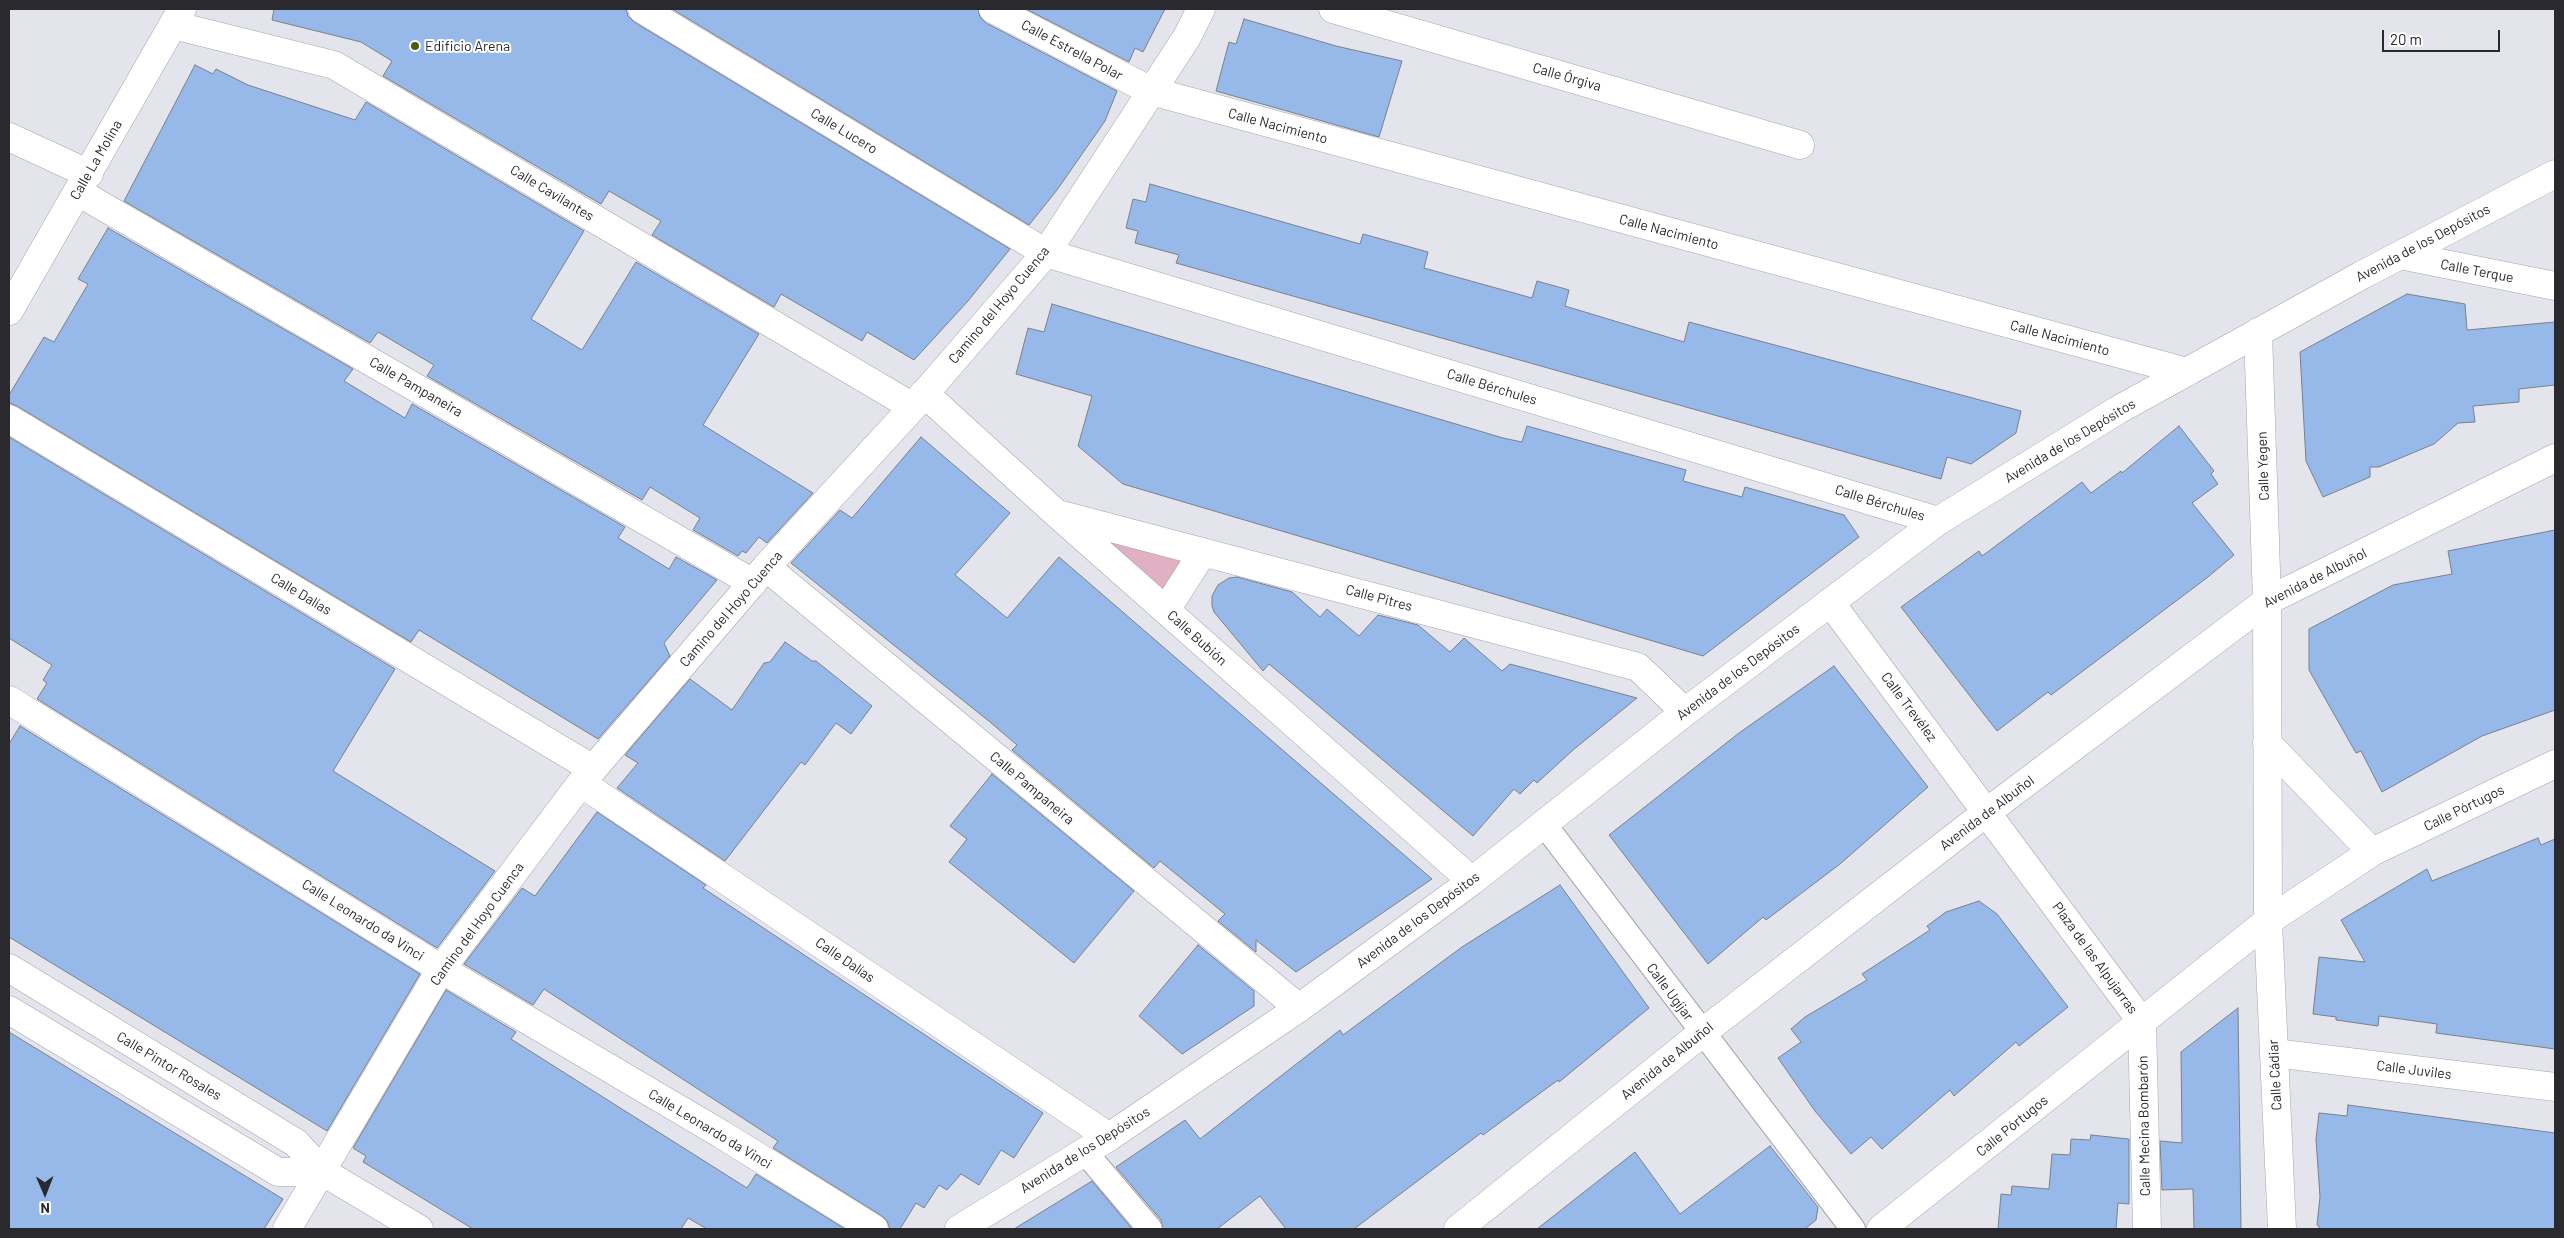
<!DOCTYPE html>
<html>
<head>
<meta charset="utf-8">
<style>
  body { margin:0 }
  #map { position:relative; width:2564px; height:1238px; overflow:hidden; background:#e4e4ed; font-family:Barlow,sans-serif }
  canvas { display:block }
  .frame { position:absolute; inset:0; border:10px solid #2a292d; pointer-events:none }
  .north { position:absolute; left:20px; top:1168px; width:50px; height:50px; -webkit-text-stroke:4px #fff; paint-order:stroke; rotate:179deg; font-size:14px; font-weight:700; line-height:20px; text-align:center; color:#2a292d }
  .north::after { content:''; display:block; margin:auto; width:18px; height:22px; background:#2a292d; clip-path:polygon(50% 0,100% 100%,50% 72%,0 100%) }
  .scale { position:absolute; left:2382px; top:30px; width:118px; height:22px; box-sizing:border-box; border:2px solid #2a292d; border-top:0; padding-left:6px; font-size:15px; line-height:18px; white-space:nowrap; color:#2a292d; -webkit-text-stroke:4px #fff; paint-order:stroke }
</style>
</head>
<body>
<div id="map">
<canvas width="2564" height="1238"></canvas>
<div class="frame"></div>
<div class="north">N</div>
<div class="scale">20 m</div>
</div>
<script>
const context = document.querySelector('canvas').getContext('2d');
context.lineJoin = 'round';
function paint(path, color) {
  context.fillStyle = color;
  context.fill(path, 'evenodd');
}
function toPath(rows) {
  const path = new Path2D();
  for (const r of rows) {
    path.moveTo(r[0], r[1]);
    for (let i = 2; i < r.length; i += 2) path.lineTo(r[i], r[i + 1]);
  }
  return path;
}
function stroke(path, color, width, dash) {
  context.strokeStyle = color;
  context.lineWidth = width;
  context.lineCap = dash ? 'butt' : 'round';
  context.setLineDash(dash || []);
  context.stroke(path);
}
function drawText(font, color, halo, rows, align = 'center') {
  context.font = font + ' Barlow,sans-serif';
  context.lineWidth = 4;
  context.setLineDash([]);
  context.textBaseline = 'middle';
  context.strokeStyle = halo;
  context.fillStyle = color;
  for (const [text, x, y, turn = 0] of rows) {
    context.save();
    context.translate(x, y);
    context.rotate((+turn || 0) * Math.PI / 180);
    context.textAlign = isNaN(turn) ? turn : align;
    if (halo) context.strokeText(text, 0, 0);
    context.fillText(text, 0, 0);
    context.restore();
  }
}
const green = toPath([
  [1057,514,1203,552,1166,610]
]);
const building = toPath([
  [274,9,626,9,628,16,634,22,1010,249,968,301,914,360,867,332,862,341,781,294,774,307,652,235,661,221,609,191,601,204,383,76,392,61,361,42,272,20,274,9],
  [672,9,978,9,980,17,986,23,1117,91,1105,121,1057,190,1029,225,672,9],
  [1026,9,1165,9,1143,52,1135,48,1129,62,1026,9],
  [1244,19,1336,46,1402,61,1379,137,1216,91,1229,42,1236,44,1244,19],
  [195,65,213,74,216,69,248,85,355,120,366,102,584,231,531,319,582,350,636,262,759,334,703,425,813,493,767,543,759,537,746,553,742,551,738,556,693,530,700,518,650,487,642,500,427,376,434,365,378,332,370,343,124,201,195,65],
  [1150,184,1360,244,1363,234,1428,252,1424,268,1532,298,1537,281,1569,290,1565,306,1684,342,1689,322,2021,411,2016,433,1971,464,1947,457,1941,479,1176,263,1179,255,1135,243,1138,231,1126,228,1133,199,1146,202,1150,184],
  [108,228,353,369,344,381,405,418,412,404,625,527,618,538,669,569,676,557,717,580,664,643,670,656,598,739,419,630,411,642,17,406,9,403,9,395,44,337,54,342,88,284,78,279,108,228],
  [2407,294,2465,304,2467,330,2555,322,2555,385,2519,389,2519,402,2473,406,2475,422,2458,423,2434,444,2379,467,2370,467,2370,477,2323,497,2306,461,2300,352,2407,294],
  [1052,304,1503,438,1522,442,1527,426,1686,470,1683,481,1742,497,1745,487,1844,515,1859,537,1703,656,1673,647,1123,484,1078,446,1092,396,1016,374,1028,328,1044,332,1052,304],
  [2179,426,2214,471,2211,474,2218,484,2192,503,2234,555,2208,577,2051,695,2048,692,1997,731,1901,607,1979,551,1982,556,2082,482,2091,493,2121,471,2122,473,2179,426],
  [9,437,395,669,333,771,495,871,437,948,37,699,47,683,43,680,52,665,9,638,9,437],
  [921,437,1010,513,955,575,1007,618,1059,557,1432,879,1296,972,1256,940,1256,952,1218,921,1225,914,1160,861,1154,868,1012,750,1017,745,990,722,791,563,840,510,852,518,921,437],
  [2555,530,2555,710,2482,736,2382,792,2361,751,2356,753,2309,670,2309,629,2393,585,2452,574,2448,551,2555,530],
  [1237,577,1292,592,1320,617,1327,609,1359,636,1378,615,1418,625,1450,652,1464,638,1502,671,1510,664,1637,698,1573,750,1537,783,1534,780,1520,794,1514,789,1473,836,1269,664,1263,671,1214,612,1212,606,1212,596,1218,585,1229,578,1237,577],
  [785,642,812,661,816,661,872,706,851,734,836,723,805,765,801,762,725,861,617,788,638,763,625,755,690,679,732,710,764,663,770,662,785,642],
  [1834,666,1928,787,1840,864,1766,920,1763,917,1708,964,1609,835,1739,733,1834,666],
  [20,726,420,974,327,1131,9,937,9,744,20,726],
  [992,774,1134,891,1074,963,949,862,967,839,950,826,992,774],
  [597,812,706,885,703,888,1043,1113,1014,1158,1001,1150,979,1185,961,1174,947,1190,939,1185,924,1208,916,1203,900,1229,890,1229,887,1221,882,1216,773,1148,778,1141,544,989,533,1005,464,964,522,888,535,896,597,812],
  [2538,838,2541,845,2555,839,2555,1049,2436,1033,2437,1024,2379,1016,2378,1026,2336,1020,2336,1017,2313,1014,2319,957,2365,962,2341,920,2427,869,2432,881,2538,838],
  [1560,885,1649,1008,1559,1082,1558,1080,1483,1135,1481,1133,1354,1229,1286,1229,1260,1196,1217,1229,1163,1229,1161,1220,1116,1167,1185,1120,1200,1139,1340,1030,1343,1035,1462,947,1560,885],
  [1979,901,1997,914,2068,1007,2019,1046,2016,1042,1954,1096,1950,1090,1882,1149,1871,1137,1851,1154,1815,1111,1778,1058,1801,1042,1791,1029,1805,1017,1867,980,1862,974,1930,930,1927,926,1946,912,1979,901],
  [1198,945,1254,991,1254,1006,1182,1054,1139,1016,1198,945],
  [446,990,516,1032,511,1039,747,1188,756,1174,845,1229,707,1229,688,1218,681,1229,473,1229,363,1162,366,1156,353,1148,446,990],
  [2238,1008,2241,1229,2194,1229,2193,1189,2162,1190,2160,1141,2182,1143,2181,1052,2238,1008],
  [9,1032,283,1199,264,1229,9,1229,9,1032],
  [2348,1105,2555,1133,2555,1229,2319,1229,2319,1226,2317,1225,2320,1197,2316,1139,2319,1113,2347,1116,2348,1105],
  [2091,1135,2129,1139,2129,1204,2118,1203,2116,1229,1998,1229,2001,1194,2011,1195,2012,1186,2049,1189,2052,1154,2070,1155,2071,1139,2090,1140,2091,1135],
  [1770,1146,1818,1207,1816,1220,1805,1229,1537,1229,1635,1152,1680,1214,1770,1146],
  [1092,1181,1132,1229,1014,1229,1092,1181]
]);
const pedestrian = toPath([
  [1544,824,1853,1229],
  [1085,1152,1150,1229]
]);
const minor = toPath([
  [642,9,1046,253,1938,521],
  [993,9,1151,91,2187,372],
  [1333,9,1800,145],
  [173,25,334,65,913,407],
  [9,137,89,174],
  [78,192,753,583],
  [2400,255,2555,286],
  [9,311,182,9],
  [2258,332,2267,601,2268,921,2282,1229],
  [924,393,1057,514,1472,881],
  [9,419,593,769],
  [1062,515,1638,667,1685,712],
  [766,567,1299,1008],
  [1830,602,2142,1022],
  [1166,610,1203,552],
  [9,700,441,969,721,1134,874,1229],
  [2267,743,2372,852],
  [581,783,1109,1137],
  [9,968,296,1143,323,1172,419,1229],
  [9,1010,278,1172,323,1172],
  [2142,1022,2147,1229],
  [2274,1053,2555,1087],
  [287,1229,441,969,581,783,766,567,913,407,1046,253,1187,37,1201,9],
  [959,1229,1109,1137,1299,1008,1472,881,1685,712,1938,521,2118,410,2362,275,2555,174],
  [1458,1229,1702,1033,1987,812,2267,601,2555,458],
  [1881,1229,2268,921,2372,852,2555,764]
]);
const markers = [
  [415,46,5,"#46600e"]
];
const poiNames = [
  ["Edificio Arena",425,46]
];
const streetNames = [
  ["Calle Estrella Polar",1072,50,28],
  ["Calle Órgiva",1567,77,16],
  ["Calle Nacimiento",1278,126,15],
  ["Calle Lucero",844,131,31],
  ["Calle La Molina",96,160,-60],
  ["Calle Cavilantes",552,193,31],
  ["Calle Nacimiento",1669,232,15],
  ["Avenida de los Depósitos",2423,243,-28],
  ["Calle Terque",2477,271,11],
  ["Camino del Hoyo Cuenca",999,305,-50],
  ["Calle Nacimiento",2060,338,15],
  ["Calle Pampaneira",416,387,30],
  ["Calle Bérchules",1492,387,17],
  ["Avenida de los Depósitos",2070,441,-31],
  ["Calle Yegen",2263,466,-92],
  ["Calle Bérchules",1880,503,17],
  ["Avenida de Albuñol",2315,578,-27],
  ["Calle Dalías",301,594,31],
  ["Calle Pitres",1379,598,15],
  ["Camino del Hoyo Cuenca",731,609,-49],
  ["Calle Bubión",1197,638,42],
  ["Avenida de los Depósitos",1738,672,-37],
  ["Calle Trevélez",1909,707,53],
  ["Calle Pampaneira",1032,788,40],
  ["Calle Pórtugos",2464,808,-26],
  ["Avenida de Albuñol",1987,813,-37],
  ["Calle Leonardo da Vinci",363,920,32],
  ["Avenida de los Depósitos",1418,920,-37],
  ["Camino del Hoyo Cuenca",477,924,-54],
  ["Plaza de las Alpujarras",2095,958,54],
  ["Calle Dalías",845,960,34],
  ["Calle Ugíjar",1670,992,53],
  ["Avenida de Albuñol",1667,1061,-39],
  ["Calle Pintor Rosales",169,1066,31],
  ["Calle Juviles",2414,1070,7],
  ["Calle Cádiar",2275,1075,-93],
  ["Calle Pórtugos",2012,1126,-39],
  ["Calle Mecina Bombarón",2144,1126,-91],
  ["Calle Leonardo da Vinci",710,1129,31],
  ["Avenida de los Depósitos",1085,1150,-32]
];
paint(green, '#e1b1c3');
paint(building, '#96b9e9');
stroke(building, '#7b8087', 1);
stroke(pedestrian, '#a6a5ae', 26);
stroke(minor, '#a6a5ae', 29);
stroke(pedestrian, '#fff', 24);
stroke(minor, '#fff', 28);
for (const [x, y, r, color] of markers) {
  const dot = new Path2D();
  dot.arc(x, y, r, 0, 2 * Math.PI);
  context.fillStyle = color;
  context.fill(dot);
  stroke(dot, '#fff', 2);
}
drawText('14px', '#2a292d', '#fff', poiNames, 'left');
drawText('14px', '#2a292d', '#fff', streetNames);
</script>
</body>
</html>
